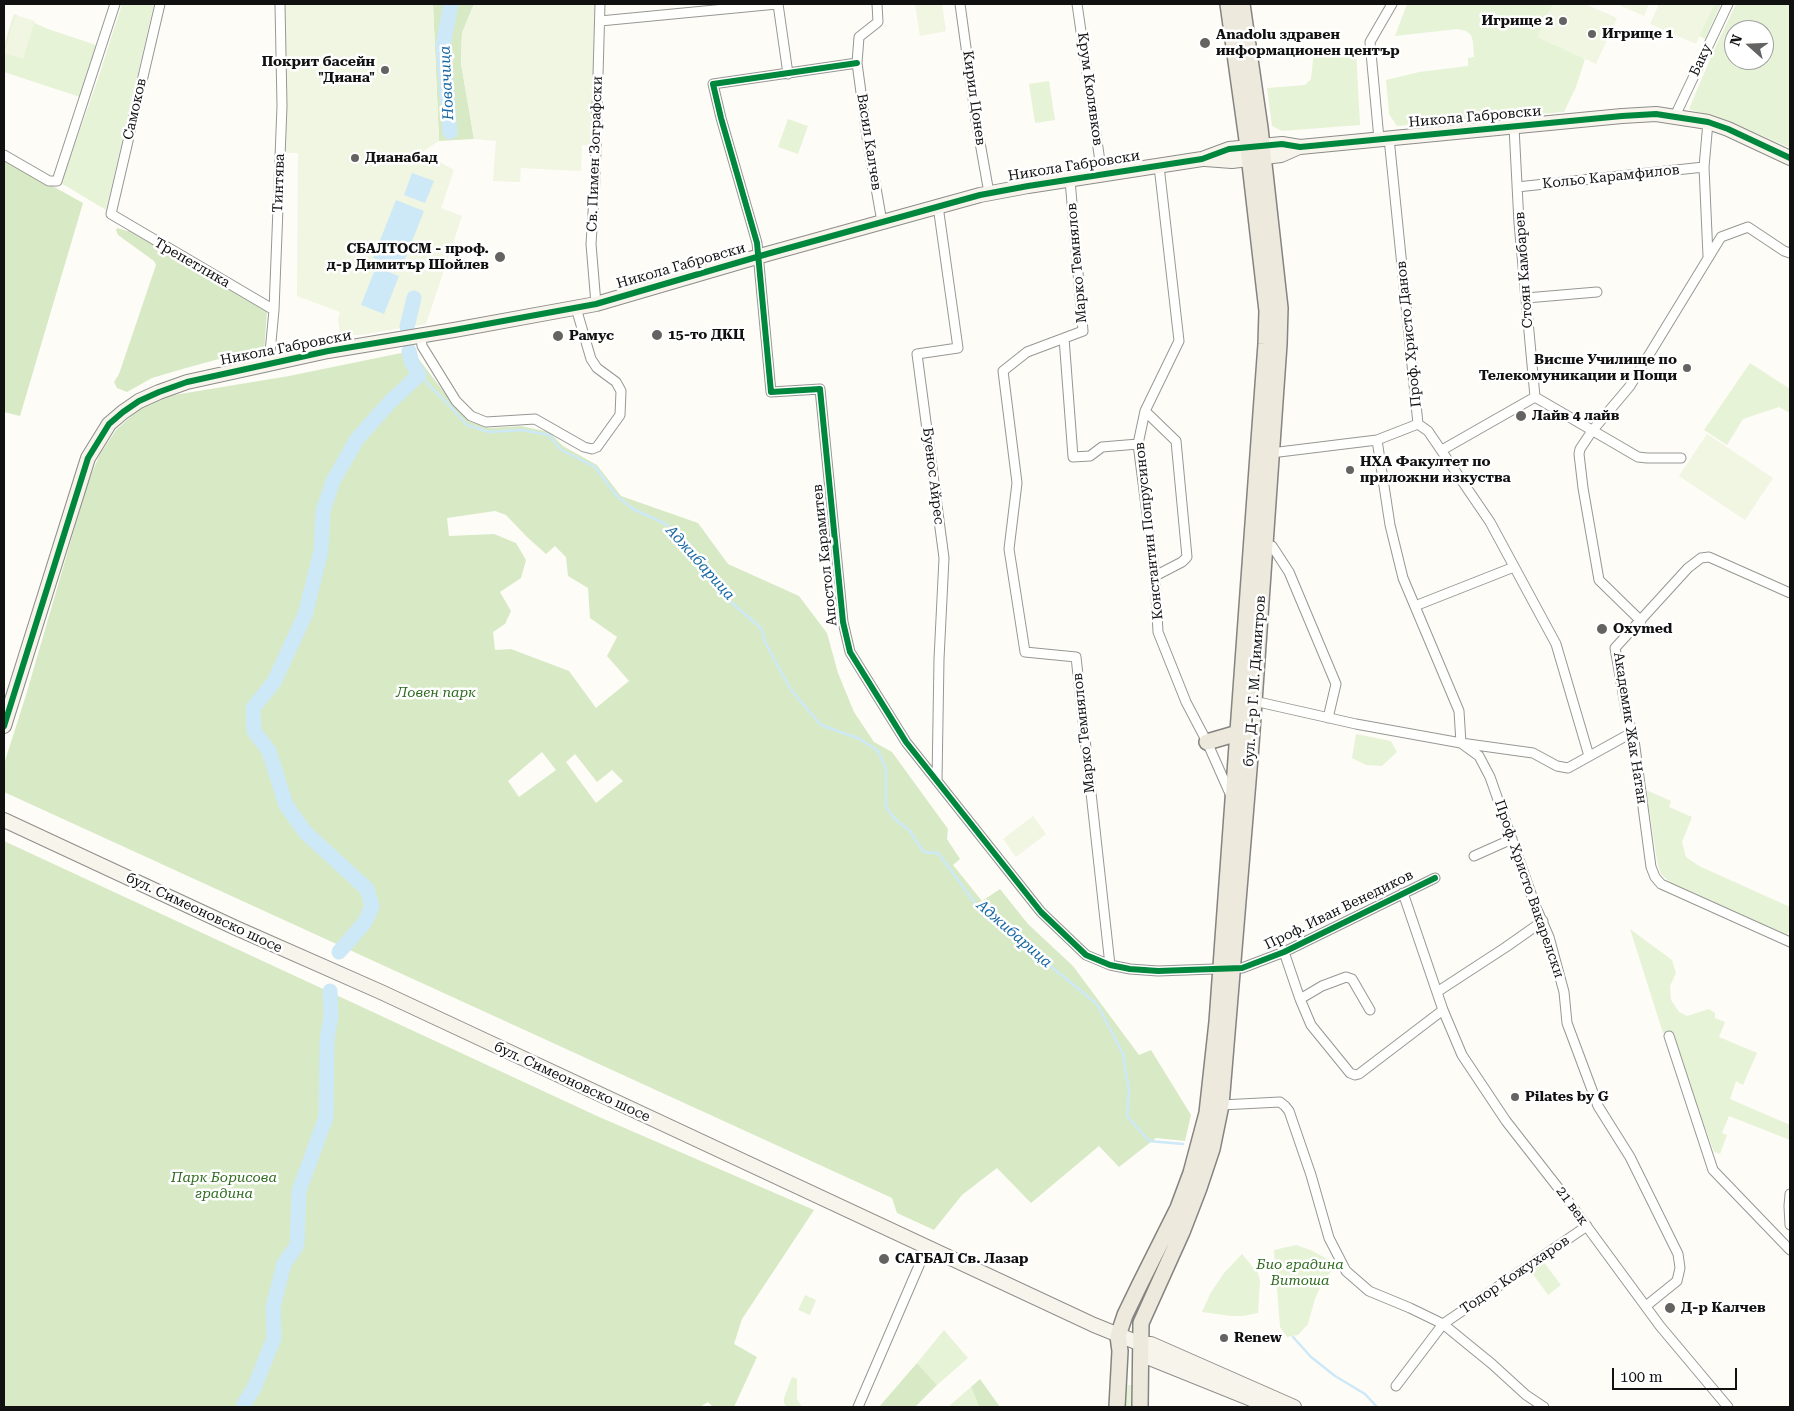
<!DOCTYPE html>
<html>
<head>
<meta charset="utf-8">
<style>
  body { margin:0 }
  #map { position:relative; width:1794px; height:1411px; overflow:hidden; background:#fdfcf7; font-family:"Roboto Serif",serif }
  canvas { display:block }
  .frame { position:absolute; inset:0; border:5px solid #111; pointer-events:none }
  .north { position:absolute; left:1724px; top:20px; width:50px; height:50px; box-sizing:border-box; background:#fff; border:1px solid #a0a0a0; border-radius:50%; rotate:290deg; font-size:14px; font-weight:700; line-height:20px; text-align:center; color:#111 }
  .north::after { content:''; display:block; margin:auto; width:18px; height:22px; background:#646362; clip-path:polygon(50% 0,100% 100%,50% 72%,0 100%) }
  .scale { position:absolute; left:1612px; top:1368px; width:125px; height:22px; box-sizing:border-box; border:2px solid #111; border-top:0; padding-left:6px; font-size:15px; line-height:18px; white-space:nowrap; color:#111; -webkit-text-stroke:4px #fff; paint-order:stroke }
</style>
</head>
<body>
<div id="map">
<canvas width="1794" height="1411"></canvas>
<div class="frame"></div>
<div class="north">N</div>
<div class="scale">100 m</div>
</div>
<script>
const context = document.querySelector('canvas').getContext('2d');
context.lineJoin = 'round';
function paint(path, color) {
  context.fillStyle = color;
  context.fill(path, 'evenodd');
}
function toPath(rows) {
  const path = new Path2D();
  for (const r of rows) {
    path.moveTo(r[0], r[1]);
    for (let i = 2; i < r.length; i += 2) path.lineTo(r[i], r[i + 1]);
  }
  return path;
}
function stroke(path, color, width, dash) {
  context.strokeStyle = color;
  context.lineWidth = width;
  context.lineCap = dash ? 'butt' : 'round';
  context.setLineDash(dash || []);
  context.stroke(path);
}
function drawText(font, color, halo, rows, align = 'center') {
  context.font = font + ' "Roboto Serif",serif';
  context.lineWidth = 5;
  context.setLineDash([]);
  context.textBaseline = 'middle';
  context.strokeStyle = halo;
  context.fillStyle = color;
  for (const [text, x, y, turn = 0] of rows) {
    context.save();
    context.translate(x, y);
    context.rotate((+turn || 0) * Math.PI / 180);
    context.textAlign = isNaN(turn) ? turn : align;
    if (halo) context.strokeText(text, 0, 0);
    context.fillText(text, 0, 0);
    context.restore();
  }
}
const green = toPath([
  [122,4,154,4,106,210,61,183,98,79],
  [1407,4,1553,4,1538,37,1585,59,1576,87,1564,112,1397,126,1389,114,1386,80,1419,72,1468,66,1468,58,1474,57,1473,42,1471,35,1466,31,1458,29,1395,36],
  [1714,4,1721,4,1705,39,1699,36],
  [1736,4,1790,4,1790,148,1738,125,1689,109,1714,50],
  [1734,30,1764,30,1764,60,1734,60],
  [14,14,48,29,96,45,80,97,4,72,4,46],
  [1314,50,1356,50,1360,125,1282,131,1272,126,1267,88,1305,85,1311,79],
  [1049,81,1055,120,1035,123,1029,84],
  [788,119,808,126,798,154,778,147],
  [1750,363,1790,389,1790,413,1779,407,1743,419,1727,445,1704,430],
  [1356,734,1391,741,1397,752,1382,766,1366,765,1352,758],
  [1646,790,1671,801,1669,807,1692,817,1682,842,1686,857,1699,866,1790,907,1790,928,1787,935,1671,883,1661,874,1658,866],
  [1630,929,1672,960,1676,973,1670,986,1671,1000,1679,1012,1687,1016,1709,1009,1715,1013,1715,1018,1725,1022,1719,1037,1757,1053,1743,1085,1736,1081,1730,1099,1790,1125,1790,1140,1729,1116,1722,1133,1727,1135,1720,1154,1714,1152,1670,1032,1663,1033],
  [1296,1245,1313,1251,1334,1263,1336,1266,1323,1281,1315,1299,1308,1324,1298,1335,1287,1337,1280,1327,1274,1250],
  [1242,1254,1258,1273,1260,1281,1258,1313,1243,1316,1231,1316,1202,1312,1210,1294,1224,1273],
  [1543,1261,1561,1285,1548,1295,1530,1270],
  [805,1295,816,1300,810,1315,798,1310],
  [944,1330,968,1358,937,1385,917,1363],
  [792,1377,797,1379,797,1399,802,1407,786,1407,784,1403,784,1398],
  [1124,1385,1135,1385,1135,1407,1123,1407],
  [971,1387,979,1407,948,1407]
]);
const forest = toPath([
  [433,4,474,4,462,33,461,63,474,139,439,141],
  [4,159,83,203,20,416,4,412],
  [117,228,127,231,131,229,161,249,267,312,264,351,219,359,186,368,152,378,127,392,117,388,114,382,119,374,156,265,154,261,118,235,116,230],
  [406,352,418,358,447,396,468,421,489,428,521,426,549,432,563,446,597,465,621,496,698,523,728,564,799,596,827,633,838,673,854,712,874,742,892,752,948,829,947,839,960,859,953,865,982,901,1000,889,1028,924,1073,966,1139,1055,1151,1050,1191,1115,1185,1141,1156,1138,1119,1167,1099,1146,1031,1203,997,1168,962,1195,934,1230,897,1213,892,1198,4,792,4,764,26,695,88,482,100,454,116,430,140,408,168,396,289,376],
  [495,511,506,515,527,537,546,554,555,546,566,557,568,576,588,588,590,618,617,637,607,656,629,681,596,708,569,671,511,649,495,650,493,632,505,624,511,611,500,592,521,578,526,560,516,543,494,534,449,536,447,518],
  [542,752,556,770,519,797,508,781],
  [575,754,597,782,612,770,623,781,596,803,566,762],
  [4,841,597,1116,814,1210,742,1319,734,1344,757,1357,734,1407,713,1407,708,1402,700,1407,4,1407],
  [917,1363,937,1385,915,1407,879,1407],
  [980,1379,1000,1407,979,1407,971,1387]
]);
const pitch = toPath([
  [280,4,433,4,439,141,422,152,454,170,441,208,462,216,426,324,360,335,340,335,338,319,340,312,297,296,298,153,280,153],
  [474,4,600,4,596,146,582,145,581,171,521,168,520,182,493,181,496,141,474,139,461,63,462,33],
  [915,4,942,4,946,31,920,36],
  [1553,4,1585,4,1617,18,1596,64,1538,37],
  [1617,4,1649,4,1644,16],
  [1659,4,1714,4,1696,44,1650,24],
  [15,15,35,21,23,59,4,53],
  [1707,434,1773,478,1745,520,1679,476],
  [1033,816,1046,834,1016,857,1003,839]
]);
const water = toPath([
  [412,173,434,181,425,203,404,195],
  [396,200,424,211,401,269,373,258],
  [376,267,399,276,384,314,361,305]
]);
const stream = toPath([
  [419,375,449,405,467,425,489,432,522,430,549,435,560,449,595,467,616,495,633,509,666,524,690,549,706,575,732,603,761,628,765,642,791,690,821,725,860,739,878,751,886,769,886,807,895,819,909,830,924,852,938,853,979,908,1097,1004,1123,1054,1129,1091,1127,1116,1149,1141,1183,1144],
  [1293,1337,1311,1357,1335,1376,1365,1394,1377,1407]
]);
const river = toPath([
  [450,132,443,45,451,4],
  [407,327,414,298],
  [339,952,365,922,372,906,367,889,305,832,286,805,269,751,254,731,253,708,274,682,305,615,321,551,323,511,333,481,357,439,390,402,419,375,412,363,409,351],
  [244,1407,244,1404,254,1388,274,1338,273,1307,284,1264,297,1245,299,1191,326,1117,327,1040,331,1016,330,991]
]);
const street = toPath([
  [160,4,111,214,274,310],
  [778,4,788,74],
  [877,4,878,22,859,37,857,63,867,137,882,222],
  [960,4,976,120,989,193],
  [1077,4,1102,175],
  [600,21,777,4],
  [857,63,713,84,721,118,757,243,771,392,820,389,843,622,850,652,906,742,1041,912,1086,955,1110,965,1130,969,1158,971,1242,968,1284,952,1435,878],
  [1675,116,1728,4],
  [1708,122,1704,167,1708,256],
  [1389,138,1418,424,1428,431,1490,522,1556,644,1589,756],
  [1379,139,1370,42,1392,4],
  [4,155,49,181,57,181,115,4],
  [1159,166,1179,341,1145,411,1138,444,1155,576,1158,632,1186,702,1207,742,1231,796],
  [1070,180,1083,331,1027,352,1003,371,1017,483,1009,549,1025,652,1076,657,1110,965],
  [1517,187,1704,167],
  [1526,298,1597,292],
  [596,304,591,244,595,182,600,4],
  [421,336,422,346,456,401,471,416,486,422,535,419,584,447,592,449,597,447,620,415,621,391,616,382,597,368,591,359,576,308],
  [1064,338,1073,457,1090,456,1102,447,1138,444],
  [269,363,274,310,282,106,280,4],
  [1535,397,1638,457,1647,458,1681,458],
  [1145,411,1176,441,1187,557,1182,562,1155,576],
  [1377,440,1390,525,1403,578,1459,711,1461,743],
  [1442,450,1535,397,1519,223,1514,127],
  [1271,453,1377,440,1418,424],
  [1264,545,1272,546,1289,572,1336,684,1328,718],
  [1790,593,1709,557,1701,558,1688,568,1615,648,1628,721,1633,732,1651,867,1655,877,1661,884,1790,942],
  [1415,606,1514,567],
  [1641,621,1599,580,1583,488,1579,454,1580,449,1592,431,1630,386,1721,237,1748,227,1784,251,1790,253],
  [1254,701,1356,724,1461,743,1533,753,1557,766,1568,768,1633,732],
  [1461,743,1479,756,1490,777,1535,905,1549,937,1564,992,1567,1023,1598,1106,1630,1157,1678,1254,1680,1268,1677,1281,1646,1306],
  [937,781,939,659,944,558,917,354,958,348,938,206],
  [1474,856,1512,839],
  [1403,893,1443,1010,1462,1055,1506,1121,1563,1194,1660,1326,1728,1407],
  [1284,952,1300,999,1311,1025,1350,1073,1355,1075,1359,1074,1443,1010],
  [1437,992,1506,947,1543,921],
  [1300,999,1322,986,1346,977,1352,979,1370,1010],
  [1669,1036,1713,1170,1790,1250],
  [1221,1105,1280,1102,1285,1106,1289,1111,1311,1175,1329,1238,1346,1271,1369,1291,1410,1308,1443,1324,1492,1364,1526,1395,1544,1407],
  [1790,1194,1789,1206,1790,1225],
  [1396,1386,1443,1324,1587,1226],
  [858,1407,927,1247]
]);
const secondary = toPath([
  [1205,159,1232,161,1281,155,1299,147],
  [4,726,88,458,109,424,123,412,139,401,159,392,187,382,328,351,454,330,596,304,767,254,980,195,1028,186,1202,159,1229,149,1282,144,1300,147,1622,116,1656,114,1708,122,1728,129,1790,158],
  [4,820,236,928,381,992,1094,1325,1141,1344,1151,1344,1294,1407],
  [1141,1344,1152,1359,1271,1407]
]);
const primary = toPath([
  [1207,742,1238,733],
  [1117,1407,1120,1351,1118,1336,1125,1315,1140,1284,1178,1208,1191,1173,1207,1113,1217,1022,1266,344,1267,311,1248,147,1228,4],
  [1140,1407,1141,1323,1182,1232,1199,1188,1212,1149,1221,1105,1251,745,1279,344,1280,308,1260,128,1242,4]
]);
const cycleway = toPath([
  [857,63,713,84,721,118,757,243,771,392,820,389,843,622,850,652,906,742,1041,912,1086,955,1110,965,1130,969,1158,971,1242,968,1284,952,1435,878],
  [4,726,88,458,109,424,123,412,139,401,159,392,187,382,328,351,454,330,596,304,767,254,980,195,1028,186,1202,159,1229,149,1282,144,1300,147,1622,116,1656,114,1708,122,1728,129,1790,158]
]);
const markers = [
  [1563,21,5,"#646362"],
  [1592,34,5,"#646362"],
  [1205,43,6,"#646362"],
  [385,70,5,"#646362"],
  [355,158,5,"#646362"],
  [500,257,6,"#646362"],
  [657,335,6,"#646362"],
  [558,336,6,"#646362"],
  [1687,368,5,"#646362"],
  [1521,416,6,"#646362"],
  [1350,470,5,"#646362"],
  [1602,629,6,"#646362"],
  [1515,1097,5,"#646362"],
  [884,1259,6,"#646362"],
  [1670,1308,6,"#646362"],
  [1224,1338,5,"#646362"]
];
const poiNames = [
  ["Игрище 2",1553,21,"right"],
  ["Игрище 1",1602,34],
  ["Anadolu здравен",1216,35],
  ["информационен център",1216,51],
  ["Покрит басейн",375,62,"right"],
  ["\"Диана\"",375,78,"right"],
  ["Дианабад",365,158],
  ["СБАЛТОСМ - проф.",489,249,"right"],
  ["д-р Димитър Шойлев",489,265,"right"],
  ["15-то ДКЦ",668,335],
  ["Рамус",569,336],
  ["Висше Училище по",1677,360,"right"],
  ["Телекомуникации и Пощи",1677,376,"right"],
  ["Лайв 4 лайв",1532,416],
  ["НХА Факултет по",1360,462],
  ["приложни изкуства",1360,478],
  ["Oxymed",1613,629],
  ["Pilates by G",1525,1097],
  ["САГБАЛ Св. Лазар",895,1259],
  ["Д-р Калчев",1681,1308],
  ["Renew",1234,1338]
];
const streetNames = [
  ["Баку",1701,60,-65],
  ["Крум Кюлявков",1090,89,82],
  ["Кирил Цонев",974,98,82],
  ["Самоков",135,109,-77],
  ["Никола Габровски",1475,117,-5],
  ["Васил Калчев",869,142,81],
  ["Св. Пимен Зографски",595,154,-88],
  ["Никола Габровски",1074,166,-9],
  ["Кольо Карамфилов",1611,177,-6],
  ["Тинтява",279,183,-88],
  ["Трепетлика",192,263,30],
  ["Марко Темнялов",1077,263,-95],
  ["Никола Габровски",681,266,-16],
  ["Стоян Камбарев",1524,270,-94],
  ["Проф. Христо Данов",1409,334,-96],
  ["Никола Габровски",286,348,-11],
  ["Буенос Айрес",933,476,83],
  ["Константин Попрусинов",1149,531,-96],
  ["Апостол Карамитев",825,555,-96],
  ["бул. Д-р Г. М. Димитров",1255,681,-86],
  ["Академик Жак Натан",1630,728,81],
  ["Марко Темнялов",1084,733,-96],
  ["Проф. Христо Вакарелски",1529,889,71],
  ["Проф. Иван Венедиков",1339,910,-26],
  ["бул. Симеоновско шосе",204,913,25],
  ["бул. Симеоновско шосе",572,1082,25],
  ["21 век",1572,1206,54],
  ["Тодор Кожухаров",1515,1275,-34]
];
const parkNames = [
  ["Ловен парк",436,693],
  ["Парк Борисова",224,1178],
  ["градина",224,1194],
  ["Био градина",1300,1265],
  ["Витоша",1300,1281]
];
const waterNames = [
  ["Новачица",447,83,-93],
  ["Аджибарица",700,563,48],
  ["Аджибарица",1014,934,41]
];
paint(green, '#e7f3d7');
paint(forest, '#d8eac5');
paint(pitch, '#f0f6e1');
paint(water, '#cde8f7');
stroke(stream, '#cde8f7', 2.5);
stroke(river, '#cde8f7', 15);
stroke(street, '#979795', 11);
stroke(secondary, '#8e8d8b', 16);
stroke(primary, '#858482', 18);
stroke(street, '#fffffe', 9);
stroke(secondary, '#f6f4eb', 14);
stroke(primary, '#ede9dc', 15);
stroke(cycleway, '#00873e', 6);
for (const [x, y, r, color] of markers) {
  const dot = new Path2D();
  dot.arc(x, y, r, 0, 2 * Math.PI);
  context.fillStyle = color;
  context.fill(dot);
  stroke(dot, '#fff', 2);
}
drawText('bold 14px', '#111', '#fff', poiNames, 'left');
drawText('14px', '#111', '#fff', streetNames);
drawText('italic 14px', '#2f6b1f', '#fff', parkNames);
drawText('italic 15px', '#1768a6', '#fff', waterNames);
</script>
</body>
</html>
